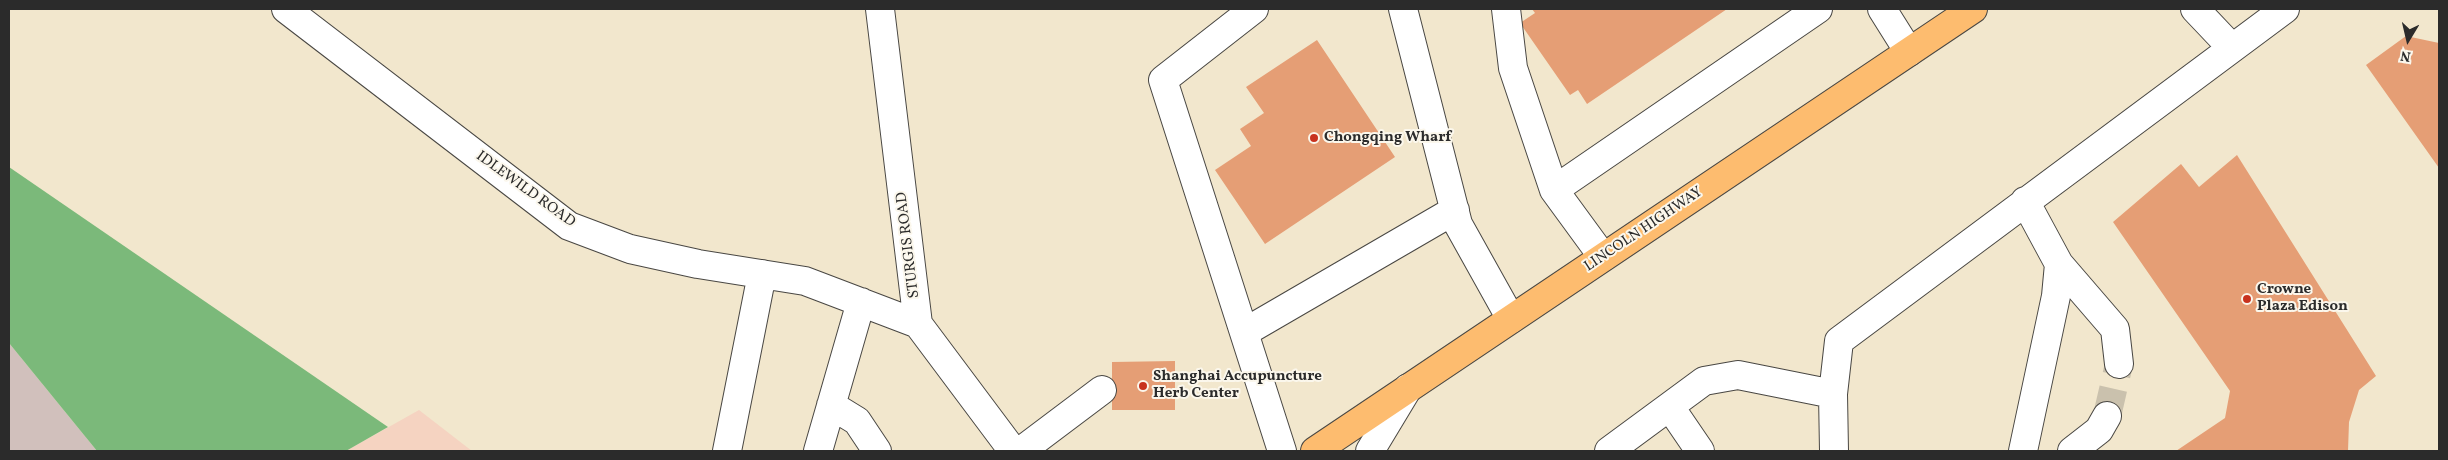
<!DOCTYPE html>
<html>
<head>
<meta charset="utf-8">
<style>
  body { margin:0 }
  #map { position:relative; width:2448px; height:460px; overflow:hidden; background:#f2e7cd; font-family:Vollkorn,serif }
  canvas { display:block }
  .frame { position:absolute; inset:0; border:10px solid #2b2b2b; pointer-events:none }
  .north { position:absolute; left:2383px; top:15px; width:50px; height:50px; -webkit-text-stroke:4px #fbf7ec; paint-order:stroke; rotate:189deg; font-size:14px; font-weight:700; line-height:20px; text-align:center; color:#2b2b2b }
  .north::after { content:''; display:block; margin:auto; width:18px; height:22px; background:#2b2b2b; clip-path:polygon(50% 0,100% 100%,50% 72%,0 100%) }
</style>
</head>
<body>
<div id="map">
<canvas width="2448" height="460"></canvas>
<div class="frame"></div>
<div class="north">N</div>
</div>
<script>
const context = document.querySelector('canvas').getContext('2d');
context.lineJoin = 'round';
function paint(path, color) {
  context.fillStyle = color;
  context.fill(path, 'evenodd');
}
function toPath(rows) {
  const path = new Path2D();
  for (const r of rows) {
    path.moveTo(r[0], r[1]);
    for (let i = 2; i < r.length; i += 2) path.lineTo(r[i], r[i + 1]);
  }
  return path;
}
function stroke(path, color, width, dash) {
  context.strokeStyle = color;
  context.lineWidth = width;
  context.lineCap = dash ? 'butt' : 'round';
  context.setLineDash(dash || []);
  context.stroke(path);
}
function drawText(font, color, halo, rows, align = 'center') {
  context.font = font + ' Vollkorn,serif';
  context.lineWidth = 4;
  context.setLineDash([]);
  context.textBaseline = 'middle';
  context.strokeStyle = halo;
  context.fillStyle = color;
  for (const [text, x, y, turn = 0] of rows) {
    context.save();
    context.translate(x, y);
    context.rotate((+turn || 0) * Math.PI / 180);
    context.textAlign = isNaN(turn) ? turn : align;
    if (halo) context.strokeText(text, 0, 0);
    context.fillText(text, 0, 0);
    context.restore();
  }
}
const built = toPath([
  [419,410,472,451,346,451]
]);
const industrial = toPath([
  [9,343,97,451,9,451]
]);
const forest = toPath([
  [9,167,388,427,346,451,97,451,9,343]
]);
const building = toPath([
  [1532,9,1727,9,1587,104,1578,90,1570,95,1520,23,1535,13],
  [2406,36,2439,43,2439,168,2366,65],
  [1317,40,1395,157,1265,244,1215,170,1251,146,1240,129,1264,113,1246,87],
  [2237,155,2376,376,2359,390,2349,422,2348,451,2176,451,2225,418,2230,391,2113,222,2181,164,2199,187],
  [1175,361,1175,410,1112,410,1112,362]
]);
const minorTunnel = toPath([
  [2107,416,2119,364]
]);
const minor = toPath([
  [286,9,569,226,630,249,698,264,805,281,918,324],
  [880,9,918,324,1013,451],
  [1254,9,1163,80,1282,451],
  [1403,9,1458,224,1511,319],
  [1506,9,1513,68,1554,190],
  [1882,9,1909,52],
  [2195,9,2232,48],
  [1603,257,1554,190,1818,9],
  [2059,264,2115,329,2119,364],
  [1245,332,1455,210],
  [831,405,857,421,877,451],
  [1670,407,1700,451],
  [727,451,762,274],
  [818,451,861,302],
  [1021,451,1102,390],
  [1370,451,1408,388],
  [1609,451,1704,381,1738,375,1833,394],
  [1834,451,1833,394,1839,341,2285,9],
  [2023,451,2056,296,2059,264,2025,201],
  [2072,451,2099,430,2107,416]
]);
const major = toPath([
  [1315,451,1973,9]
]);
const markers = [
  [1314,138,5,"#c8321e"],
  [2247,299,5,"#c8321e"],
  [1143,386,5,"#c8321e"]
];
const poiNames = [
  ["Chongqing Wharf",1324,138],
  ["Crowne",2257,290],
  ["Plaza Edison",2257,307],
  ["Shanghai Accupuncture",1153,377],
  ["Herb Center",1153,394]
];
const streetNames = [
  ["IDLEWILD ROAD",525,190,36],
  ["LINCOLN HIGHWAY",1644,230,-34],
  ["STURGIS ROAD",909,245,-97]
];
paint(built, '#f5d3c1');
paint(industrial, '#d1c0bc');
paint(forest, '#7bb97a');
paint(building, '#e59e75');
stroke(minorTunnel, '#cac1ad', 28, [28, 14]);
stroke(minor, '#494743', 30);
stroke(major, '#494743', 30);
stroke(minor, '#fff', 28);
stroke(major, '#fdbc6f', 28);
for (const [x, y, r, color] of markers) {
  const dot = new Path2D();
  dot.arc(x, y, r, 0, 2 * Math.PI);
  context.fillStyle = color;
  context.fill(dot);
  stroke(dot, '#fbf7ec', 2);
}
drawText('bold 15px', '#2b2b2b', '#fbf7ec', poiNames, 'left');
drawText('15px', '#2b2b2b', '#fbf7ec', streetNames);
</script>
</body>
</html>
